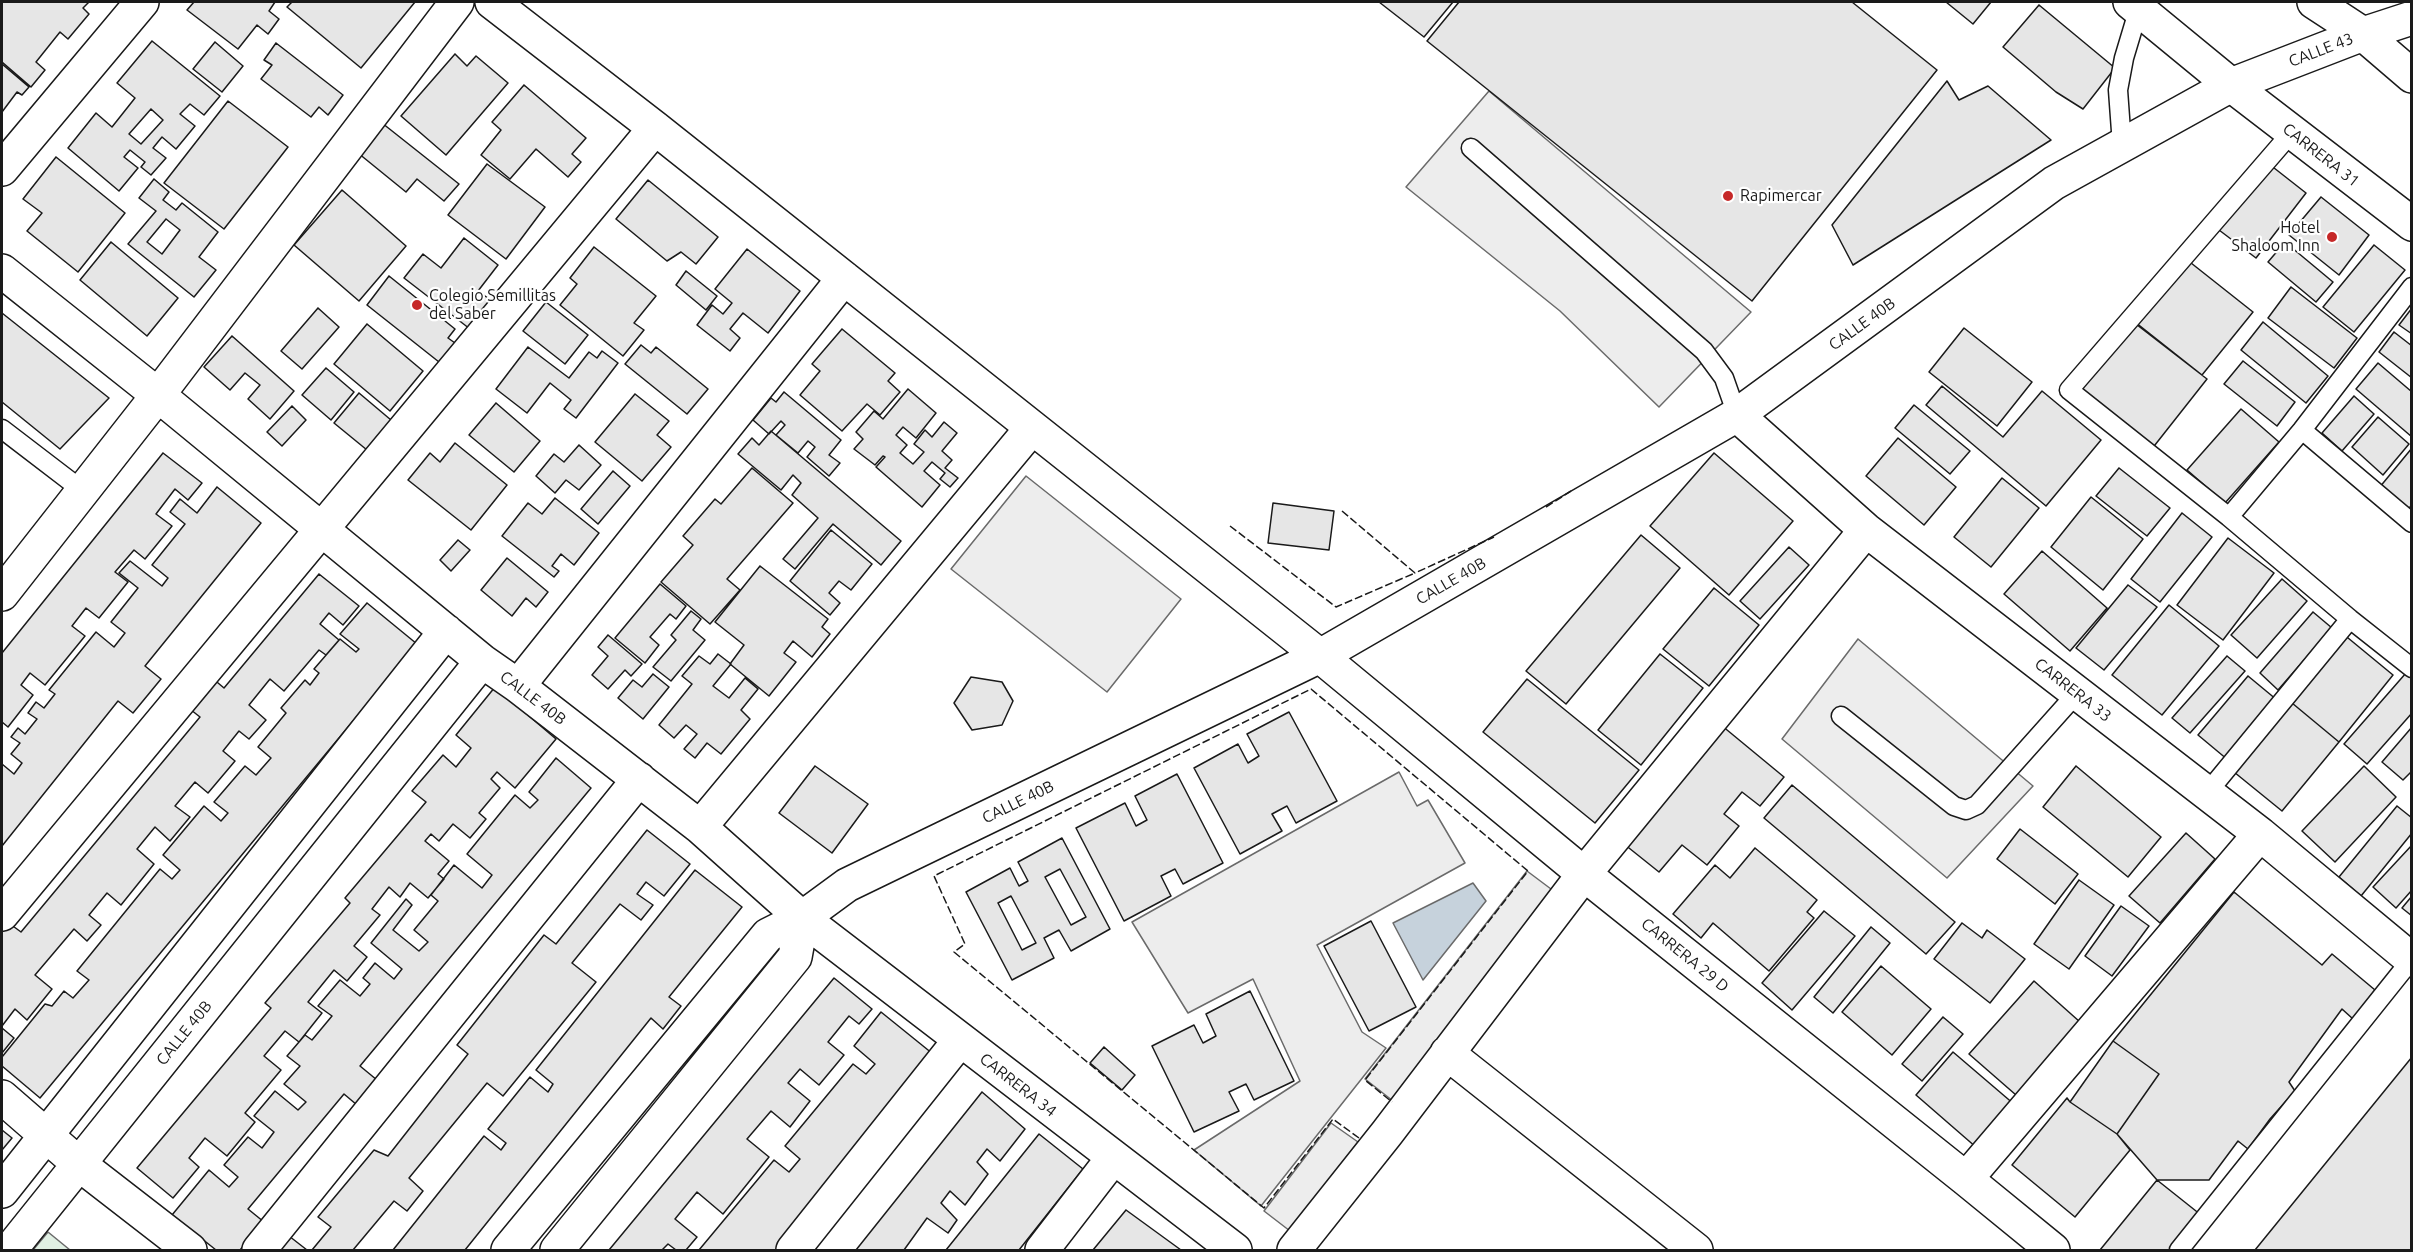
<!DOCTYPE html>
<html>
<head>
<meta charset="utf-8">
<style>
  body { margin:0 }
  #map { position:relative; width:2413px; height:1252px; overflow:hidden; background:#fff; font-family:Ubuntu,sans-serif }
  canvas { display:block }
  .frame { position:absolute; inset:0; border:3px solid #1a1a1a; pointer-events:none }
</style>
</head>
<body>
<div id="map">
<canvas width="2413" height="1252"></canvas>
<div class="frame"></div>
</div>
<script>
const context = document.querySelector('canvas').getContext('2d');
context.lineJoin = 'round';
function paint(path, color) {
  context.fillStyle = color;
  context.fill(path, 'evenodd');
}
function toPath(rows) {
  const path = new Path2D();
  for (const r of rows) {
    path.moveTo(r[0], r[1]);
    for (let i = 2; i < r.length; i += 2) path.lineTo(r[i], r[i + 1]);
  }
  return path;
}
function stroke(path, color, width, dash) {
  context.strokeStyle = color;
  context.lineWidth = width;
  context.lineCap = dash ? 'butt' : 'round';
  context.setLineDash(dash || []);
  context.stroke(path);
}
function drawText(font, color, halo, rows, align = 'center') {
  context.font = font + ' Ubuntu,sans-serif';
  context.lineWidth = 4.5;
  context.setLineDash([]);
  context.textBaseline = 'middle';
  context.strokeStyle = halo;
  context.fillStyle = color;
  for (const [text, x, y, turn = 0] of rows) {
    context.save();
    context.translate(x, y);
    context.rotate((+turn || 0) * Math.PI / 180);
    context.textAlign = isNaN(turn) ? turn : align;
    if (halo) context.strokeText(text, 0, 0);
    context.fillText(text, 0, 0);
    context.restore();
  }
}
const green = toPath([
  [48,1232,70,1250,33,1250,48,1232]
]);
const parking = toPath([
  [1489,91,1751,312,1659,407,1560,311,1406,187,1489,91],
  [1026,476,1181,599,1107,692,951,569,1026,476],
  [1858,639,2033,786,1947,878,1782,739,1858,639],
  [1399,772,1417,806,1428,800,1465,863,1317,945,1362,1032,1386,1048,1261,1206,1194,1150,1300,1081,1253,979,1188,1013,1132,922,1399,772],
  [1527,871,1555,892,1393,1101,1365,1079,1527,871],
  [1331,1123,1358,1142,1290,1231,1264,1211,1331,1123]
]);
const water = toPath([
  [1473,883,1486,901,1423,980,1393,923,1473,883]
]);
const building = toPath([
  [2,2,89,2,83,8,89,14,68,39,60,32,36,62,45,70,31,87,2,62,2,2],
  [194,2,275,2,269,11,279,19,268,34,257,25,238,49,187,10,194,2],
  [292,2,415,2,361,68,287,7,292,2],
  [1379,2,1453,2,1424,37,1379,2],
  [1459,2,1852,2,1937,70,1752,301,1427,41,1459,2],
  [1946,2,1991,2,1973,24,1946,2],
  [2039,5,2115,68,2083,109,2056,92,2003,47,2039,5],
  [152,41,220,96,204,115,190,104,180,114,195,126,176,149,162,137,153,148,166,158,151,175,141,167,145,162,130,150,124,157,138,168,119,191,68,148,96,113,112,127,135,98,117,83,152,41],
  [151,109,163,120,141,144,129,134,151,109],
  [215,42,243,66,222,92,193,69,215,42],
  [276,43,343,95,328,115,319,107,311,117,261,79,272,65,264,60,276,43],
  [455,54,467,66,476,56,508,83,446,155,401,116,455,54],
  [2,64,29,87,22,95,17,92,2,112,2,64],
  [1947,81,1959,100,1988,86,2051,140,1853,265,1832,225,1947,81],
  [524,85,586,138,572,154,581,162,568,177,536,149,510,179,481,155,501,130,492,122,524,85],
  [228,101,288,147,224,229,164,183,228,101],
  [382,123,459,184,444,201,417,179,406,192,358,153,382,123],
  [56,157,125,213,78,272,27,231,42,213,23,199,56,157],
  [487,164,545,207,506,259,448,215,487,164],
  [2269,164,2306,193,2256,258,2219,230,2269,164],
  [154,179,169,192,163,200,176,210,182,203,218,232,199,257,216,270,194,297,128,244,156,211,139,198,154,179],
  [166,219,180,230,162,254,147,242,166,219],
  [648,180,718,237,696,264,681,252,667,261,616,219,648,180],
  [342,190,406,246,359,301,294,245,342,190],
  [2321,197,2369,235,2339,275,2289,235,2321,197],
  [464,238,498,265,478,291,492,301,470,329,404,278,423,254,441,268,464,238],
  [111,242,178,298,147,336,80,280,111,242],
  [2285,242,2333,282,2316,302,2268,262,2285,242],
  [2374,245,2405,270,2354,332,2323,307,2374,245],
  [594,247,656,296,634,323,644,330,623,356,560,305,577,284,570,278,594,247],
  [747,249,800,291,768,333,743,313,730,329,740,338,730,351,697,325,712,305,723,314,732,303,715,289,747,249],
  [2186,259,2253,312,2202,375,2135,322,2186,259],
  [686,271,717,296,706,310,676,285,686,271],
  [389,276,455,329,448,338,455,343,439,362,367,305,389,276],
  [2291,287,2357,338,2334,368,2268,318,2291,287],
  [546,302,588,335,565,364,523,331,546,302],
  [318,308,339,327,302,369,281,351,318,308],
  [2412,308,2412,334,2399,325,2412,308],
  [2,313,109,398,60,449,2,402,2,313],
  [2132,321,2207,379,2151,450,2076,392,2132,321],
  [2263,322,2328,376,2306,403,2241,350,2263,322],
  [367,324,423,371,390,411,334,364,367,324],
  [1964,328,2032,382,1997,426,1929,372,1964,328],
  [842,329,895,373,888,381,900,392,880,415,867,404,842,431,800,395,820,371,812,364,842,329],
  [2394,332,2412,346,2412,378,2379,352,2394,332],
  [232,336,294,391,270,419,248,399,260,385,245,373,230,390,204,367,232,336],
  [641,345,651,353,656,347,708,389,687,414,625,364,641,345],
  [528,347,569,378,589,352,597,358,602,351,618,363,576,418,564,409,571,400,550,383,527,413,496,389,528,347],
  [2243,361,2295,402,2277,426,2224,384,2243,361],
  [2378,363,2412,392,2412,437,2356,389,2378,363],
  [326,368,354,392,331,420,302,395,326,368],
  [1942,386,2003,437,2042,391,2101,440,2046,506,1926,405,1942,386],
  [908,389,936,413,916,438,903,427,896,435,907,445,900,453,913,464,924,452,914,444,925,430,932,437,944,422,957,433,942,451,952,460,945,468,958,478,950,487,940,479,945,473,932,462,924,471,940,485,922,507,876,467,885,457,883,456,875,465,854,449,863,439,856,432,874,411,883,419,908,389],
  [784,392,841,440,829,455,840,463,829,476,807,457,815,447,808,441,798,453,776,435,785,425,781,421,769,434,753,420,771,398,776,402,784,392],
  [359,393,391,420,367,450,334,423,359,393],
  [635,394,669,421,657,435,671,447,642,481,595,442,635,394],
  [2354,396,2374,414,2342,451,2322,433,2354,396],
  [496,403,540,441,514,472,469,435,496,403],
  [1914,405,1970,451,1950,474,1895,428,1914,405],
  [292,406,306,420,282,446,267,432,292,406],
  [2241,409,2279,442,2225,503,2187,470,2241,409],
  [2378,417,2409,444,2383,475,2352,447,2378,417],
  [771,431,901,541,881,565,833,524,795,569,783,559,818,518,792,495,801,483,793,475,781,490,738,454,752,438,759,445,771,431],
  [1898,438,1956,487,1924,525,1866,476,1898,438],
  [455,443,507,485,471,530,408,480,430,453,440,462,455,443],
  [579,445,601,465,579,490,566,480,555,493,536,476,554,454,564,462,579,445],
  [2412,448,2412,505,2406,511,2379,488,2412,448],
  [163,453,202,483,188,500,175,489,156,514,172,526,145,559,134,550,115,572,128,582,99,618,86,608,72,626,85,636,45,685,30,673,21,685,33,695,8,727,2,722,2,653,163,453],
  [1714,453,1793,521,1729,595,1650,526,1714,453],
  [752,468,793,503,727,579,740,590,710,624,661,582,693,545,683,536,715,499,721,504,752,468],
  [2119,468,2170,508,2147,536,2096,496,2119,468],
  [613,471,630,486,598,524,581,509,613,471],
  [2002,478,2039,508,1991,567,1954,537,2002,478],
  [217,487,261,523,145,666,161,679,133,713,118,701,2,846,2,764,14,774,22,763,11,754,20,743,11,737,18,728,25,734,37,719,28,713,36,702,44,708,55,694,49,690,96,632,114,647,125,633,111,622,138,588,119,573,130,561,162,586,168,578,152,565,185,524,170,512,180,499,197,513,217,487],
  [2091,497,2143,539,2103,590,2051,547,2091,497],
  [555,498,599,533,574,565,561,554,552,566,559,571,554,577,502,536,528,503,542,514,555,498],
  [1273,503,1334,511,1329,550,1268,543,1273,503],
  [2182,513,2212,537,2160,602,2131,579,2182,513],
  [831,530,872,564,851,590,839,581,829,593,840,603,830,615,790,581,831,530],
  [1641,535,1680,568,1566,704,1526,671,1641,535],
  [2228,538,2274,573,2223,640,2177,605,2228,538],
  [458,540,470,550,451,571,440,560,458,540],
  [1789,547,1809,565,1760,619,1740,601,1789,547],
  [2042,551,2107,608,2070,651,2004,594,2042,551],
  [507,558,548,592,536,607,526,598,512,616,481,590,507,558],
  [760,566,828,619,822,627,830,634,812,657,793,641,784,653,796,662,769,696,730,664,744,645,715,622,760,566],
  [319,574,359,606,343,625,329,613,320,624,339,640,326,655,319,650,284,691,270,679,249,705,266,720,249,739,239,731,223,751,235,761,208,793,195,782,175,806,190,817,170,841,155,827,137,849,154,864,121,905,107,893,89,915,101,925,87,941,74,929,35,975,52,989,27,1020,15,1009,2,1026,2,918,21,932,200,717,186,706,211,677,224,688,319,574],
  [2282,579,2307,601,2257,658,2231,635,2282,579],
  [660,584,686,606,676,619,670,614,650,637,659,645,645,663,615,638,660,584],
  [2128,585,2157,607,2104,670,2076,648,2128,585],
  [1714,588,1759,625,1709,686,1663,649,1714,588],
  [367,603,417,644,40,1098,2,1066,2,1057,45,1004,52,1006,64,991,73,998,89,980,77,971,160,869,172,879,180,870,163,855,204,806,221,821,228,813,214,802,245,766,256,775,271,758,258,747,286,713,281,708,305,680,310,685,319,673,314,669,340,639,356,652,359,649,340,634,367,603],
  [2169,605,2219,646,2162,715,2112,675,2169,605],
  [691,611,701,619,693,630,705,640,671,681,653,667,676,640,671,635,691,611],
  [2313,612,2332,628,2278,690,2260,673,2313,612],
  [2342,633,2393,675,2339,742,2292,703,2342,633],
  [608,635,642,664,631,676,625,670,608,689,592,675,608,656,598,647,608,635],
  [718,654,731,664,713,686,729,698,745,678,758,689,741,710,750,719,721,754,707,743,695,758,684,749,697,734,686,725,674,738,659,725,692,684,682,676,699,656,710,664,718,654],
  [1660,654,1703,688,1641,765,1598,730,1660,654],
  [2227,656,2245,671,2190,733,2172,718,2227,656],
  [2406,673,2412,678,2412,713,2367,764,2344,744,2406,673],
  [653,674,669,687,643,719,618,698,633,680,642,687,653,674],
  [2248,676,2277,700,2228,760,2198,735,2248,676],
  [971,677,1002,682,1013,701,1002,725,972,730,954,703,971,677],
  [1527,679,1639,770,1595,823,1483,732,1527,679],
  [495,687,556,739,515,788,497,772,491,779,500,788,479,813,486,819,470,838,453,824,439,841,431,834,425,841,449,861,438,874,444,879,428,898,410,883,400,897,389,887,372,909,380,915,354,946,367,957,347,981,334,970,308,1002,322,1013,299,1042,285,1031,264,1056,281,1070,245,1113,255,1122,227,1156,205,1138,189,1158,199,1167,173,1198,137,1168,271,1008,265,1003,350,903,345,898,426,802,412,791,443,755,456,767,471,748,456,735,495,687],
  [2292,703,2339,742,2282,811,2234,772,2292,703],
  [1289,712,1337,801,1296,823,1287,806,1272,814,1282,831,1240,854,1194,768,1238,744,1248,763,1259,756,1247,734,1289,712],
  [1721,725,1784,777,1760,806,1742,792,1724,814,1739,826,1707,865,1682,845,1659,872,1624,844,1721,725],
  [2412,727,2412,771,2403,780,2382,762,2412,727],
  [556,758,591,788,360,1066,377,1080,357,1105,344,1094,248,1209,264,1222,240,1250,216,1250,172,1215,209,1170,229,1187,238,1177,224,1165,248,1137,262,1148,274,1132,254,1116,275,1091,298,1110,306,1102,284,1084,300,1066,287,1056,305,1035,312,1040,332,1016,318,1006,340,980,360,996,370,984,363,978,375,963,394,979,402,969,371,943,406,899,412,905,393,930,419,951,428,942,414,930,438,901,431,895,454,865,482,888,492,875,467,854,515,795,530,808,538,800,529,792,556,758],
  [815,766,868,804,832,853,779,813,815,766],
  [2076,766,2161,837,2128,877,2043,807,2076,766],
  [2364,766,2396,797,2335,862,2302,831,2364,766],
  [1177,774,1223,863,1183,884,1175,869,1161,876,1171,896,1124,921,1076,828,1125,803,1136,826,1147,820,1135,796,1177,774],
  [1792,785,1955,922,1926,954,1764,818,1792,785],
  [2397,806,2412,818,2412,833,2361,896,2339,877,2397,806],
  [2020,829,2078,874,2055,904,1997,859,2020,829],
  [647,830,690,864,664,896,646,882,637,894,653,905,641,920,620,904,572,963,596,982,503,1096,487,1083,409,1178,423,1191,407,1211,394,1201,353,1250,312,1250,331,1227,318,1217,374,1150,388,1156,468,1054,457,1045,544,935,556,944,647,830],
  [2186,833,2215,859,2160,923,2129,896,2186,833],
  [1062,838,1110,929,1071,951,1059,930,1044,938,1054,958,1012,980,966,892,1010,868,1019,886,1028,881,1018,862,1062,838],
  [1060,869,1086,917,1071,925,1045,877,1060,869],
  [1011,896,1036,943,1022,950,998,903,1011,896],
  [2412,845,2412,890,2396,908,2373,887,2412,845],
  [1755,848,1817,900,1807,912,1814,918,1769,971,1713,923,1701,938,1673,914,1715,865,1730,878,1755,848],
  [695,870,742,907,669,997,681,1006,663,1029,651,1018,465,1250,393,1250,484,1136,501,1150,506,1143,488,1129,530,1077,548,1092,553,1084,536,1070,695,870],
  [2079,880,2114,905,2069,969,2034,944,2079,880],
  [2234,892,2322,965,2332,954,2375,990,2353,1019,2342,1009,2289,1082,2295,1091,2270,1119,2248,1149,2238,1141,2209,1180,2157,1180,2117,1134,2159,1074,2113,1041,2234,892],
  [2412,896,2412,916,2402,908,2412,896],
  [2121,906,2149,926,2112,976,2085,956,2121,906],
  [1824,911,1855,936,1792,1010,1762,983,1824,911],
  [1371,921,1416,1007,1369,1031,1324,946,1371,921],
  [1962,923,1982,938,1987,930,2025,959,1990,1003,1934,959,1962,923],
  [1871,927,1890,943,1833,1013,1814,997,1871,927],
  [1881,966,1931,1009,1892,1055,1842,1012,1881,966],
  [834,978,872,1009,859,1024,849,1016,828,1042,844,1055,819,1085,800,1069,788,1083,810,1101,790,1127,771,1111,747,1139,769,1157,723,1214,697,1192,675,1219,697,1237,686,1250,676,1250,668,1244,662,1250,609,1250,834,978],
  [2034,981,2080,1022,2016,1095,1969,1054,2034,981],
  [1250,991,1294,1081,1254,1100,1246,1084,1229,1092,1239,1111,1194,1132,1152,1046,1194,1025,1203,1043,1216,1036,1206,1014,1250,991],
  [881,1012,933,1054,776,1250,699,1250,774,1160,789,1172,800,1159,785,1146,853,1064,866,1074,875,1064,854,1046,881,1012],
  [1943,1017,1963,1034,1922,1081,1902,1064,1943,1017],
  [2,1028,14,1038,2,1053,2,1028],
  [2113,1041,2159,1074,2117,1134,2070,1102,2113,1041],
  [1104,1047,1135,1075,1122,1090,1090,1063,1104,1047],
  [1953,1052,2015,1105,1977,1148,1916,1095,1953,1052],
  [2412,1057,2412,1250,2255,1250,2412,1057],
  [982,1092,1025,1129,1000,1161,987,1149,977,1162,988,1174,965,1205,950,1191,941,1203,957,1220,948,1233,927,1218,904,1250,856,1250,982,1092],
  [2067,1098,2070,1102,2117,1134,2130,1150,2075,1217,2012,1165,2067,1098],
  [2,1130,12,1138,2,1150,2,1130],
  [1039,1134,1083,1169,1019,1250,946,1250,1039,1134],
  [2157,1180,2201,1215,2172,1250,2100,1250,2157,1180],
  [1126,1210,1181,1250,1093,1250,1126,1210],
  [289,1236,307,1250,278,1250,289,1236]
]);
const lane = toPath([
  [2292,132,2069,390,2229,517,2350,619,2412,668],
  [2122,145,2118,90,2124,58,2139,8],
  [1471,148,1704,351,1724,378,1737,415],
  [2,429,83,491],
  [2302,430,2412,523],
  [2229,517,2302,430,2412,287],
  [1841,716,1954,806,1966,810,1977,805,2077,693],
  [2207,793,2350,619],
  [2179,1250,2411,960]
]);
const street = toPath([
  [492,2,655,128,1320,656,1584,874,1966,1179,2053,1250],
  [2314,2,2363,34],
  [2,169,142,2],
  [2,271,158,395,482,661,518,686,700,827,802,918,1235,1250],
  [1737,415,1866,530,2260,834,2412,960],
  [2,594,158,395,457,2],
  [518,686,844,278],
  [700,827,1031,429],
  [2,914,655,128],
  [1447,1053,1696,1250],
  [2,1097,79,1164,190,1250],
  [1966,1179,2260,834],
  [2,1191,446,631],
  [10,1250,482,661],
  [259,1250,639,779],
  [508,1250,768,935,802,918,847,885,1320,656,1737,415,2054,183,2231,85,2130,2],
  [557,1250,795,957,802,918],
  [793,1250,960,1040],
  [1042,1250,1113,1158],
  [1294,1250,1387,1133,1584,874,1866,530]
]);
const secondary = toPath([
  [2363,34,2412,76],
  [2231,85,2412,224],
  [2231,85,2363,34,2412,18]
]);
const fence = toPath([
  [1546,507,1571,491],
  [1342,511,1415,573,1494,537],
  [1230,526,1336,607,1415,573],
  [1359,1138,1333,1119,1264,1208,954,952,965,944,934,876,1311,689,1528,871,1365,1080,1392,1102]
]);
const markers = [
  [1728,196,6,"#c62828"],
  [2332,237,6,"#c62828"],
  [417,305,6,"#c62828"]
];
const streetNames = [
  ["CALLE 43",2321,50,-21],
  ["CARRERA 31",2321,155,38],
  ["CALLE 40B",1862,324,-36],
  ["CALLE 40B",1451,581,-30],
  ["CARRERA 33",2073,690,38],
  ["CALLE 40B",533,698,37],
  ["CALLE 40B",1018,802,-26],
  ["CARRERA 29 D",1685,955,39],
  ["CALLE 40B",184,1033,-51],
  ["CARRERA 34",1018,1085,38]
];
const poiNames = [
  ["Rapimercar",1740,196],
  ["Hotel",2320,228,"right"],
  ["Shaloom Inn",2320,246,"right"],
  ["Colegio Semillitas",429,296],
  ["del Saber",429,314]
];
paint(green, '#e0efe3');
stroke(green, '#6a6a6a', 1.5);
paint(parking, '#ededed');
stroke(parking, '#6a6a6a', 1.5);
paint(water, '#c6d2dc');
stroke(water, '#6a6a6a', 1.5);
paint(building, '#e6e6e6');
stroke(building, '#1a1a1a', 1.5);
stroke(lane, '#1a1a1a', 21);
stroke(street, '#1a1a1a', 36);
stroke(secondary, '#1a1a1a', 36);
stroke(lane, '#fff', 18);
stroke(street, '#fff', 33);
stroke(secondary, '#fff', 33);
stroke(fence, '#1a1a1a', 1.5, [8, 3]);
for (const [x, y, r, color] of markers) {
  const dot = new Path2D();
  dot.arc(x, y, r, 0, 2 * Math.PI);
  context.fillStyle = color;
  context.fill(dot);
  stroke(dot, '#fff', 2);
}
drawText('16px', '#1a1a1a', '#fff', streetNames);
drawText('16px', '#1a1a1a', '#fff', poiNames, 'left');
</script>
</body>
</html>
